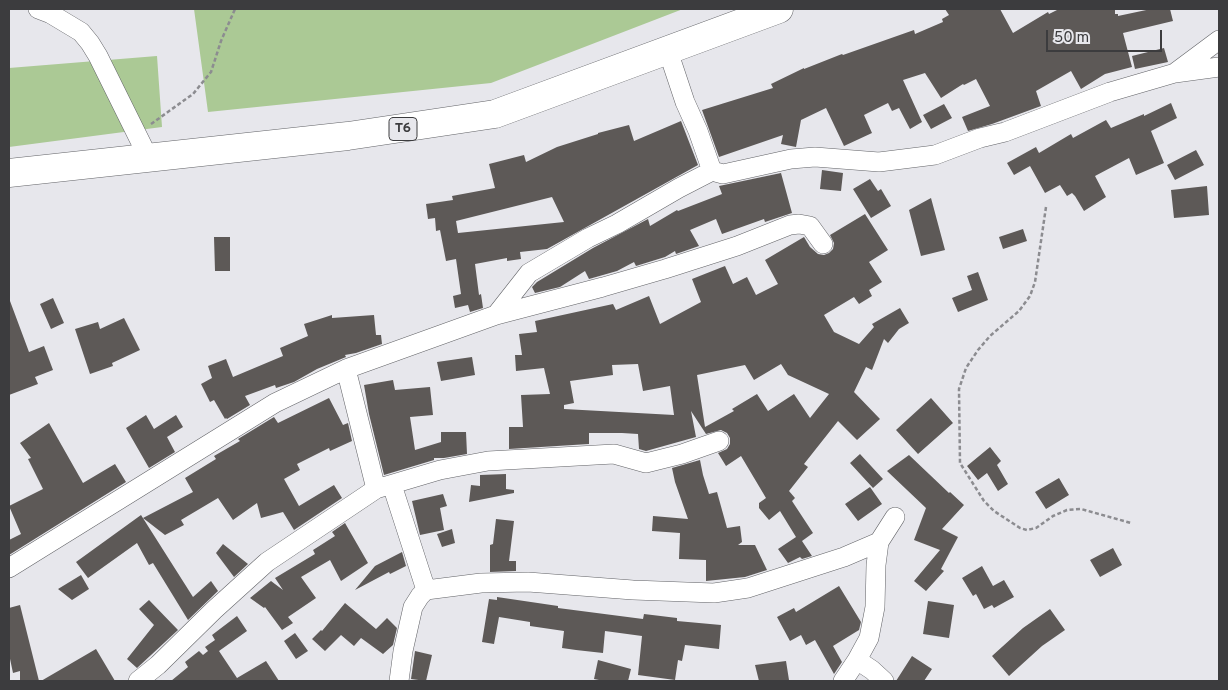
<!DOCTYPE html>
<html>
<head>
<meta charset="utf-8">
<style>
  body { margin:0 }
  #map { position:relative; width:1228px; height:690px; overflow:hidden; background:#e7e7ec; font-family:Overpass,sans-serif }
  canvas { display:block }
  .frame { position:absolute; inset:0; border:10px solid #3c3c3e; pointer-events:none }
  .scale { position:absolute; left:1046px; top:30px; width:116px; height:22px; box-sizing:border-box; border:2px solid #3c3c3e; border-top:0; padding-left:6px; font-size:15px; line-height:18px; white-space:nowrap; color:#3c3c3e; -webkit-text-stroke:4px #e7e7ec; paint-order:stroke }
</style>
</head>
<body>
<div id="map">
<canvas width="1228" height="690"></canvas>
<div class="frame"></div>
<div class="scale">50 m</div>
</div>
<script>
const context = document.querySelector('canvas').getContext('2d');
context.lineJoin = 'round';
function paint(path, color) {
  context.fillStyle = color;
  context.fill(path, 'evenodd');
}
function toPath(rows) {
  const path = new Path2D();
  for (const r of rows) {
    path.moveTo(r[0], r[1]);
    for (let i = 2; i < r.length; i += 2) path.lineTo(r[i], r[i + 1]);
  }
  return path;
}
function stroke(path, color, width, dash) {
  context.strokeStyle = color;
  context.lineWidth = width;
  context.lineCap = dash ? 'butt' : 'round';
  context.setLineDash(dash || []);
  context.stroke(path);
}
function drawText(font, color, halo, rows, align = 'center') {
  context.font = font + ' Overpass,sans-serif';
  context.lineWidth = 5;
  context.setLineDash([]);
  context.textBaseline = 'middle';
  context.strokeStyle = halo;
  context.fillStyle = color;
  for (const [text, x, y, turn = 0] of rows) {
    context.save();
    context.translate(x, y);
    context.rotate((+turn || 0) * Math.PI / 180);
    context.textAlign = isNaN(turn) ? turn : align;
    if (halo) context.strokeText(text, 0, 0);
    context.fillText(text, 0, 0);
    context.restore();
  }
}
const green = toPath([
  [194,9,683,9,491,83,208,112],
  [157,56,162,127,9,147,9,68]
]);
const building = toPath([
  [945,9,1000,9,1013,33,1048,12,1049,14,1059,9,1115,9,1115,14,1118,14,1118,16,1151,9,1170,9,1173,21,1123,33,1132,67,1105,74,1081,89,1071,71,1036,91,1041,106,992,124,968,131,962,117,990,106,976,79,964,85,963,84,941,98,925,73,903,80,922,122,910,129,899,108,892,111,888,103,864,115,872,133,844,146,826,108,801,120,796,147,781,144,783,135,719,157,702,110,773,88,771,84,804,68,804,69,842,54,843,55,914,30,915,34,943,22,942,19,949,15],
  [1164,48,1168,62,1135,69,1132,56],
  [1171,103,1177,118,1151,131,1164,163,1136,175,1129,158,1095,176,1106,197,1084,211,1075,196,1072,193,1067,196,1060,185,1045,193,1030,166,1014,175,1007,163,1036,147,1039,153,1071,134,1073,138,1106,120,1111,128,1144,114,1144,116],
  [944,104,952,118,931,129,923,115],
  [681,121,698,165,547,249,520,252,521,259,507,261,507,258,475,264,479,295,481,294,483,308,470,312,468,305,455,308,453,296,461,294,456,259,446,261,440,230,436,231,435,218,428,219,426,204,453,200,452,196,495,188,489,164,524,155,526,162,557,147,598,134,598,133,629,125,634,141],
  [552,197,564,222,458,233,456,221],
  [1196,150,1204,165,1175,180,1167,165],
  [822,170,843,173,841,191,820,189],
  [781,173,792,213,765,222,764,219,722,234,716,219,690,230,699,246,676,254,675,251,665,257,636,266,634,262,617,271,589,279,585,271,560,287,535,293,532,287,537,282,593,248,648,219,650,226,677,210,678,211,722,194,719,186],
  [870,179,878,191,881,189,891,206,871,218,853,189],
  [1207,186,1209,215,1174,218,1171,190],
  [931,198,945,250,921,256,909,210],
  [865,214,888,250,869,262,882,282,869,290,872,296,859,304,854,297,824,315,834,332,859,344,874,327,872,324,900,308,909,323,899,329,888,343,884,339,872,370,866,367,854,392,880,419,857,440,838,421,804,464,808,467,789,491,795,498,792,501,813,533,802,541,812,556,802,559,800,557,788,563,778,549,796,537,780,511,769,520,759,508,759,503,766,498,741,456,726,466,718,453,727,449,730,444,730,438,727,433,721,430,706,434,691,411,696,437,646,451,639,449,638,434,622,433,589,433,589,444,509,449,509,427,523,427,521,395,550,394,544,368,516,371,515,355,522,355,519,334,537,332,535,321,613,304,616,310,649,296,660,324,701,302,692,279,725,266,733,284,747,277,756,295,778,284,765,260,804,237,810,247,818,254,824,255,829,253,833,249,834,243,830,235],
  [638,364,643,391,670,386,674,415,564,409,564,405,574,403,570,381,613,375,612,365],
  [781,364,788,375,829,394,810,418,794,394,768,411,757,394,732,409,734,411,705,427,697,375,745,365,754,380],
  [1023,229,1027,241,1003,249,999,237],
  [214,237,230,237,230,271,215,271],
  [978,272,988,300,958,312,952,298,972,290,967,276],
  [53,298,64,323,51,329,40,304],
  [9,301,10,301,29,352,44,346,53,370,35,377,38,384,9,395],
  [332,315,332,318,374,315,376,335,381,335,382,344,356,353,345,355,346,357,317,369,294,382,276,388,275,385,245,396,250,405,227,419,226,418,225,419,214,400,210,402,201,384,212,378,208,366,226,359,233,377,283,356,280,348,308,336,304,324],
  [124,318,140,350,112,363,113,366,90,374,75,329,98,322,100,329],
  [472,357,475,375,441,381,437,362],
  [393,380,395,390,430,387,433,415,410,417,415,450,441,442,441,432,466,432,467,454,444,458,434,458,434,460,384,475,369,414,364,385],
  [329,398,343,425,348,423,352,441,330,451,329,448,297,464,300,470,284,479,299,506,334,485,342,498,294,530,283,512,261,518,257,503,233,520,218,498,181,520,184,525,165,535,143,518,193,492,185,478,216,459,214,456,240,441,238,439,274,417,278,423],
  [931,398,953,423,918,454,896,430],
  [146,415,154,429,176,415,183,427,167,437,175,452,149,468,126,428],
  [49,423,83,483,115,464,126,482,9,555,9,540,21,534,9,506,43,489,28,459,31,458,20,443],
  [990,447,1001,461,997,465,1008,484,998,491,987,473,978,480,967,466],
  [860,454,883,479,873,488,850,463],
  [909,455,949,493,950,492,964,505,942,529,958,537,941,569,944,571,926,591,914,581,940,550,914,540,926,508,887,471],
  [700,460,703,475,709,494,717,492,727,528,740,526,742,542,738,545,755,545,767,570,745,577,706,581,706,560,679,559,680,533,652,531,653,516,688,519,675,482,672,468],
  [506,474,506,489,514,490,514,493,469,502,471,485,480,486,480,475],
  [1059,478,1069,495,1046,509,1035,492],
  [870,487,882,504,858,521,845,504],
  [443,494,447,506,440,508,444,530,420,535,412,501],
  [141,515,193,597,211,581,218,591,188,620,153,563,149,565,137,543,88,578,76,562],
  [496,519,514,521,509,561,516,561,516,571,490,572,490,545,493,544],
  [345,523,368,563,341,581,330,560,301,577,316,598,288,617,293,623,282,630,265,607,264,608,250,598,271,581,283,590,275,578,315,554,313,550,335,536,332,532],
  [452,529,455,543,442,547,437,534],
  [223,544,248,564,234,577,216,553],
  [1113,548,1122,565,1100,577,1090,560],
  [402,552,406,566,390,574,389,572,355,590,375,566],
  [982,566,993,586,1004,580,1014,597,994,608,992,605,984,609,976,594,973,596,962,578],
  [81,575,89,589,72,600,58,589],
  [839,586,861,622,859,630,833,646,842,662,834,674,815,640,806,645,801,635,790,641,777,617,794,608,796,612],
  [497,597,558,606,558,608,643,619,644,614,677,618,677,621,721,625,719,649,685,645,682,661,678,660,675,680,638,675,642,636,605,631,603,653,576,650,562,648,564,631,530,626,530,622,499,617,494,644,482,642,489,599,497,600],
  [149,600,178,630,137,668,127,659,154,625,139,609],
  [928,601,954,605,949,638,923,634],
  [345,603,376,629,387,618,397,628,393,645,383,654,361,638,354,646,341,635,325,651,312,639,321,630,322,631],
  [20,605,39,681,20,681,20,671,13,673,9,654,9,608],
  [1050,609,1065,630,1042,646,1009,676,992,656,1023,628],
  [237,616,247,631,219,651,237,678,266,661,279,681,171,681,188,667,185,662,199,651,203,655,208,651,205,647,215,640,212,635],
  [295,633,308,651,296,659,284,641],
  [96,649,115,681,41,681],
  [415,651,432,655,426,681,411,679],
  [912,656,932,669,924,681,896,681],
  [598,660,631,669,628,681,604,681,594,679],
  [786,661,789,680,759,681,755,665]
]);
const path = toPath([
  [151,124,193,94,211,72,221,41,235,9],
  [1046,207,1035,282,1030,296,1019,311,990,336,978,350,966,368,959,389,960,463,984,501,994,511,1020,528,1027,530,1036,528,1053,516,1067,510,1081,509,1131,523]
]);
const minor = toPath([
  [38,9,51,14,81,32,90,43,98,56,148,157],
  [668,51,685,102,698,131,712,171,723,174,791,159,815,157,879,162,935,155,980,138,1005,132,1110,92,1175,73,1219,67],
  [1176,72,1219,40],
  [496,315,603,287,665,269,737,246,790,225,799,224,810,226,823,244],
  [346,369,376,489],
  [392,485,426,590],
  [9,568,275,403,346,369,496,315,529,273,588,238,617,224,679,188,712,171],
  [857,660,872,670,884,681],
  [138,681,158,665,214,610,267,562,376,489,440,470,488,461,614,454,646,463,682,454,719,441],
  [399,681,403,651,413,607,420,596,426,590,481,583,528,582,633,590,714,593,748,588,844,557,879,542],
  [843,681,857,660,869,638,875,607,876,565,879,542,895,517]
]);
const highway = toPath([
  [9,173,348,136,495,114,779,9]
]);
const shields = [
  [403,129,28]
];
const shieldNames = [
  ["T6",403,129]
];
paint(green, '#abc995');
paint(building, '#5d5957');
stroke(minor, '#626367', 20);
stroke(highway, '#626367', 29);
stroke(path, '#8c8c90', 2.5, [4, 2.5]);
stroke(minor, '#fff', 19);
stroke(highway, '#fff', 28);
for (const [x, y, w] of shields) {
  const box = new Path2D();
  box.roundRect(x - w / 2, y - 11.5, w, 23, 4);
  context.fillStyle = '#e7e7ec';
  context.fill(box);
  stroke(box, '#3c3c3e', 1);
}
drawText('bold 14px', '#3c3c3e', null, shieldNames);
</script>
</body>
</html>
